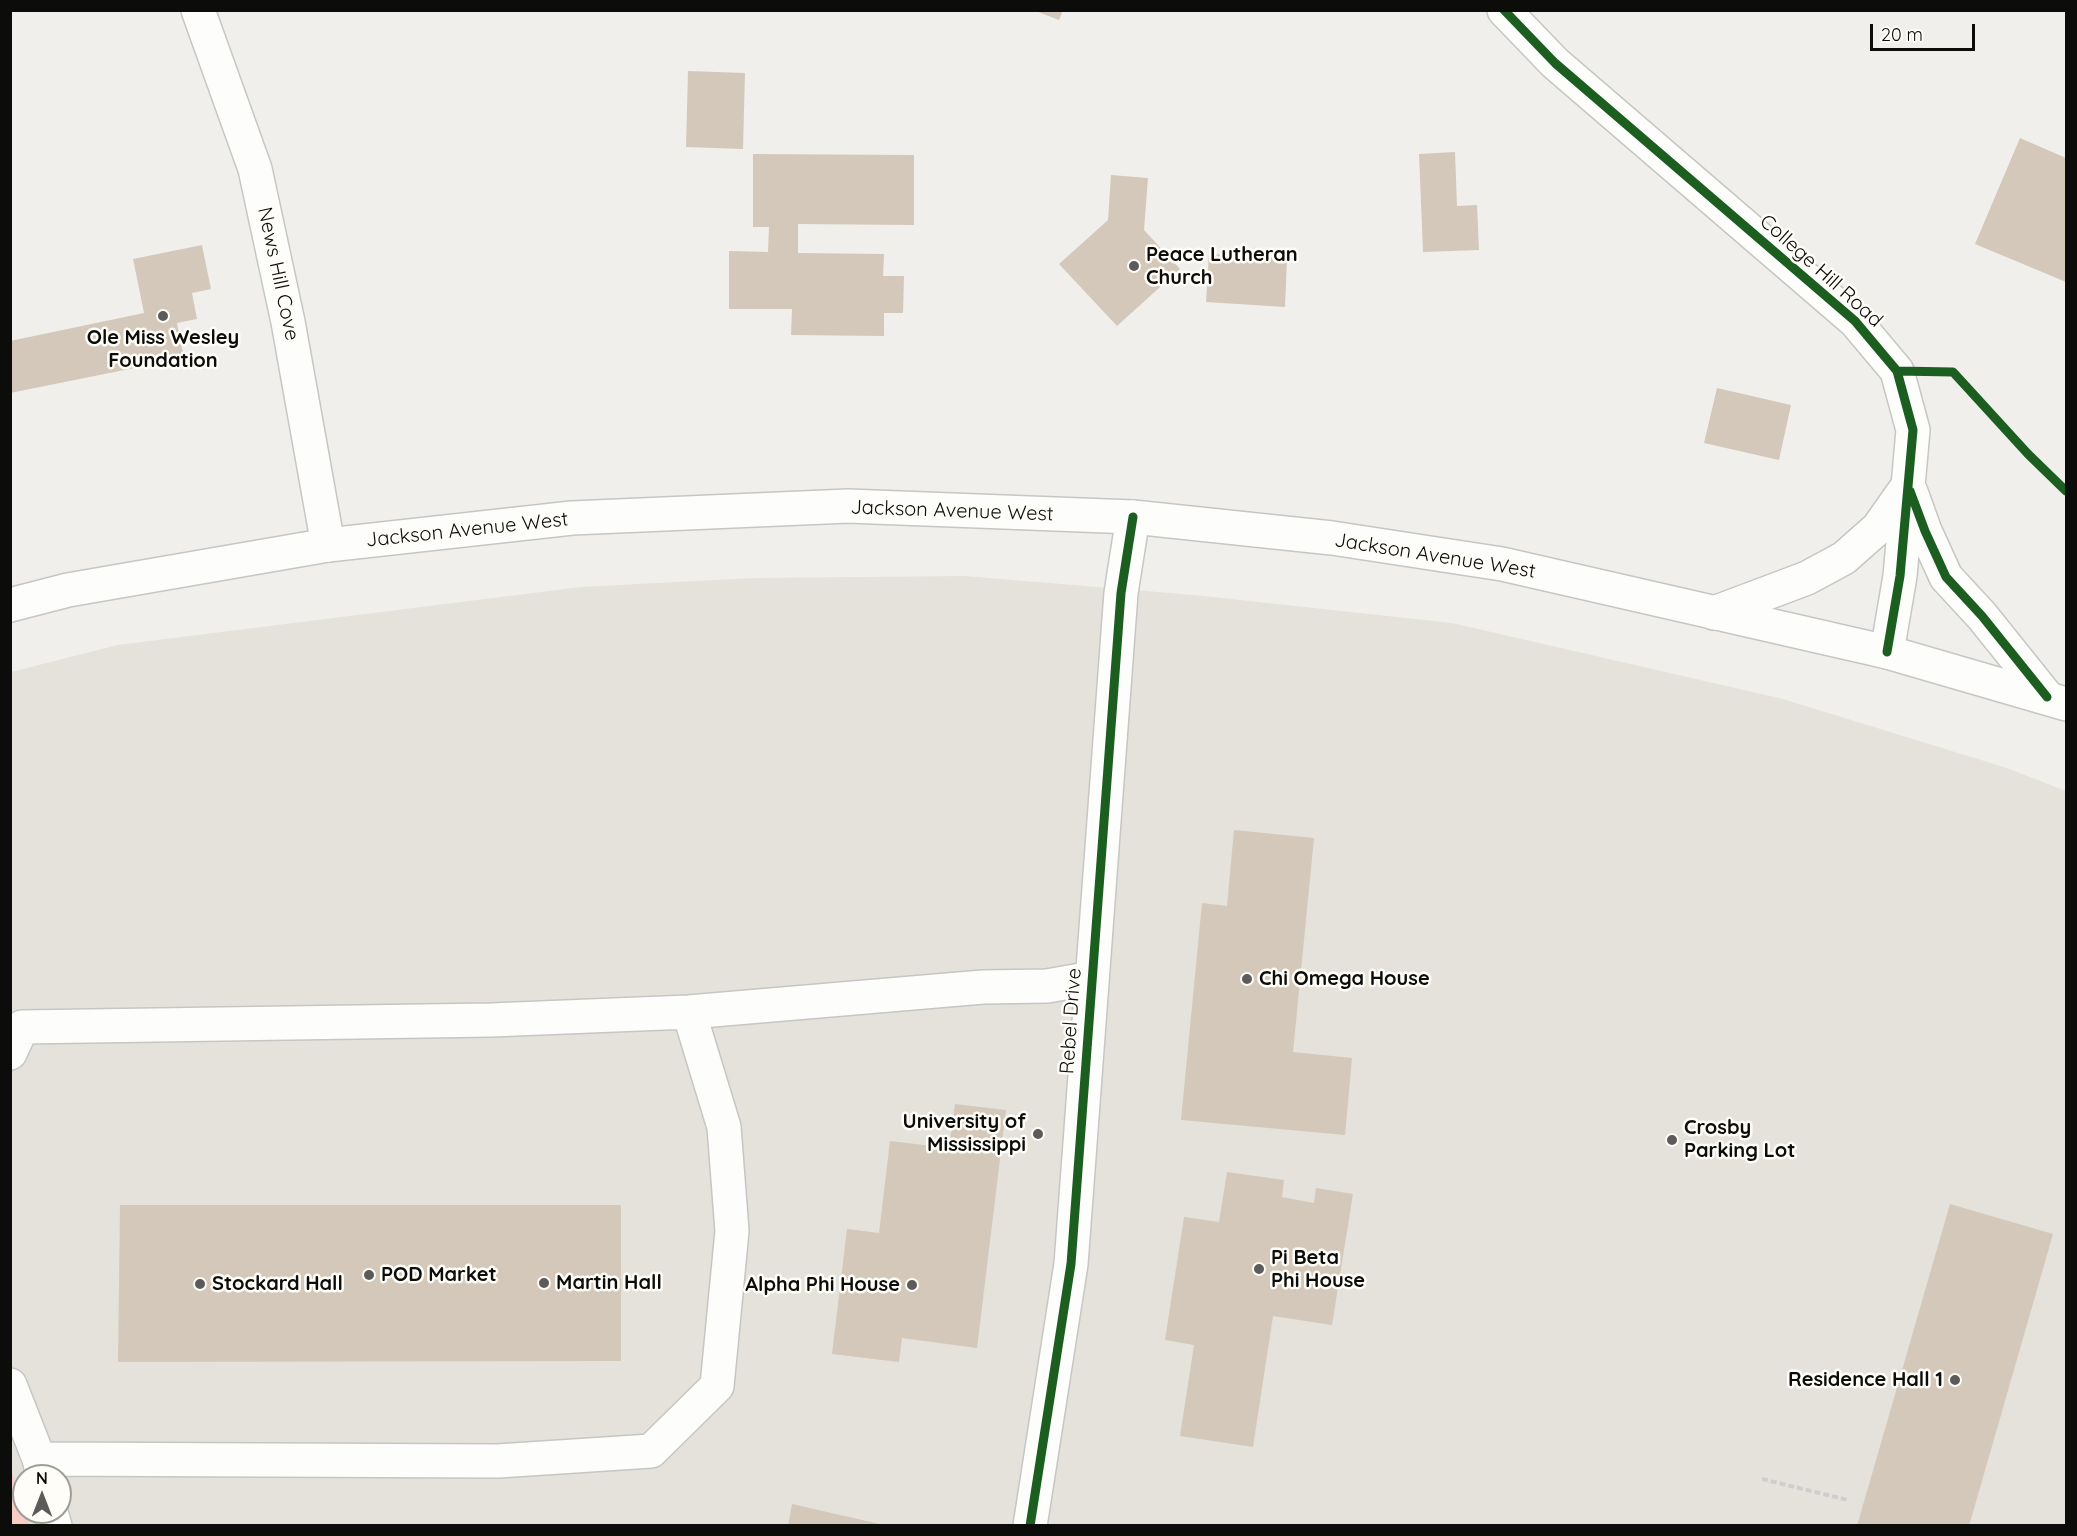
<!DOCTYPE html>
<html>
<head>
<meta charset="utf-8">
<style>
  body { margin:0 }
  #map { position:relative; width:2077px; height:1536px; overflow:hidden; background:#f0efec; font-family:Quicksand,sans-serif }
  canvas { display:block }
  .frame { position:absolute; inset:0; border:12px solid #0c0c0b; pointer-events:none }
  .north { position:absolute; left:12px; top:1464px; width:60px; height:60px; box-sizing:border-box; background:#fefdf8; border:2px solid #9d9d99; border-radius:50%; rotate:0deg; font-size:16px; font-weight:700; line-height:24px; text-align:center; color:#0c0c0b }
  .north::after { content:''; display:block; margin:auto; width:21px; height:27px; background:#5c5b5a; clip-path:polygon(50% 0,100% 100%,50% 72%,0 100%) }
  .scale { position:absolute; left:1870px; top:24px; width:105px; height:27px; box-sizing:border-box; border:3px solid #0c0c0b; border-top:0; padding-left:8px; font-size:18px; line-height:21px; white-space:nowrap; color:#0c0c0b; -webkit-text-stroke:4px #fefdf8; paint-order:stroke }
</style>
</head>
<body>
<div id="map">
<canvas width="2077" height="1536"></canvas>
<div class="frame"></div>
<div class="north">N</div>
<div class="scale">20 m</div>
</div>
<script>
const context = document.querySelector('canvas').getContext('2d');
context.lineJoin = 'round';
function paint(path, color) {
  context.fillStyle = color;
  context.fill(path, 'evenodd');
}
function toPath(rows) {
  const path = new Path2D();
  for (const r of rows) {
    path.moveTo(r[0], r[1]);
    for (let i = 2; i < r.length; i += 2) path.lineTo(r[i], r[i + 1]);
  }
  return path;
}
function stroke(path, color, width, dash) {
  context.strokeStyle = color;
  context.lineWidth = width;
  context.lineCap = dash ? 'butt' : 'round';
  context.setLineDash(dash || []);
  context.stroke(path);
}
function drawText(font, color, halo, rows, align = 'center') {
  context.font = font + ' Quicksand,sans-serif';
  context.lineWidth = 5;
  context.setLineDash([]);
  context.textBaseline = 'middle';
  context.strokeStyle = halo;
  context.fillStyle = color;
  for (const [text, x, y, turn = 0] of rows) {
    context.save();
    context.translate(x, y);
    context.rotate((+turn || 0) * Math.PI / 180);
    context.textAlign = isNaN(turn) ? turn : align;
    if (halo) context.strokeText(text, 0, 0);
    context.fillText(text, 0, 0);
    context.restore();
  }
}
const built = toPath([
  [965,576,1194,595,1452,623,1783,699,2007,768,2066,791,2066,1525,11,1526,11,672,118,645,581,587,754,578],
  [24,1476,60,1476,60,1512,24,1512]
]);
const green = toPath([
  [10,1466,24,1512,30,1525,11,1525]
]);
const building = toPath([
  [1033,10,1063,10,1059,20],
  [688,71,745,73,743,149,686,147],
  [2020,138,2066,158,2066,282,1975,244],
  [1455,152,1457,206,1477,205,1479,250,1423,252,1419,154],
  [753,154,914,155,914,225,798,224,798,253,884,254,883,276,904,276,903,313,884,313,884,336,791,335,792,309,729,309,729,251,768,252,769,227,753,227],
  [1111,175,1148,178,1144,230,1180,269,1117,326,1059,264,1108,220],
  [202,245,211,289,192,293,197,319,177,323,184,358,10,393,10,341,144,313,133,259],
  [1209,254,1287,258,1285,307,1206,302],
  [1717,388,1791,405,1779,460,1704,443],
  [1234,830,1314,838,1293,1052,1352,1058,1345,1135,1181,1120,1202,903,1227,906],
  [955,1104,1006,1110,977,1348,902,1338,899,1362,832,1354,847,1229,879,1233,890,1141,949,1148],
  [1227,1172,1284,1180,1282,1197,1314,1203,1316,1188,1353,1194,1332,1325,1273,1316,1253,1447,1180,1436,1194,1345,1165,1340,1184,1217,1219,1222],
  [1950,1204,2053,1234,1969,1526,1857,1526],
  [120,1205,621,1205,621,1361,118,1362],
  [792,1504,884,1525,884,1526,788,1526]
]);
const path = toPath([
  [1762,1479,1848,1500]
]);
const minor = toPath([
  [198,10,255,169,288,322,328,545],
  [1504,10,1555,63,1855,321,1897,371,1913,430,1900,576,1887,652],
  [1911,492,1925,531,1946,577,1982,616,2047,697],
  [1714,613,1807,578,1844,558,1878,528,1907,487],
  [10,1053,22,1027,491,1020,689,1012,983,987,1047,986,1092,978],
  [10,1385,39,1459,43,1476],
  [39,1459,498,1461,651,1451,717,1386,732,1231,724,1127,689,1012],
  [51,1512,55,1526],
  [1030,1526,1071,1264,1121,593,1133,517]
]);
const major = toPath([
  [10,605,68,590,328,545,572,518,848,506,1133,517,1332,538,1502,564,1887,652,2066,704]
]);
const cycleway = toPath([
  [1504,10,1555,63,1855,321,1897,371,1913,430,1900,576,1887,652],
  [1897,371,1953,372,2028,454,2066,491],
  [1910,491,1925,531,1946,577,1982,616,2047,697],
  [1030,1526,1071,1264,1121,593,1133,517]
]);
const markers = [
  [1134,266,6,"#5c5b5a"],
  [163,316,6,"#5c5b5a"],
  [1247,979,6,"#5c5b5a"],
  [1038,1134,6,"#5c5b5a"],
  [1672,1140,6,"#5c5b5a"],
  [1259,1269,6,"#5c5b5a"],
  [369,1275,6,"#5c5b5a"],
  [544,1283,6,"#5c5b5a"],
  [200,1284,6,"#5c5b5a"],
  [912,1285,6,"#5c5b5a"],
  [1955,1380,6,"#5c5b5a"]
];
const poiNames = [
  ["Peace Lutheran",1146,255],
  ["Church",1146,278],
  ["Ole Miss Wesley",163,338,"center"],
  ["Foundation",163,361,"center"],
  ["Chi Omega House",1259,979],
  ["University of",1026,1122,"right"],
  ["Mississippi",1026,1145,"right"],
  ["Crosby",1684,1128],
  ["Parking Lot",1684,1151],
  ["Pi Beta",1271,1258],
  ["Phi House",1271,1281],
  ["POD Market",381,1275],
  ["Martin Hall",556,1283],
  ["Stockard Hall",212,1284],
  ["Alpha Phi House",900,1285,"right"],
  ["Residence Hall 1",1943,1380,"right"]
];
const streetNames = [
  ["College Hill Road",1821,271,42],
  ["News Hill Cove",278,274,78],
  ["Jackson Avenue West",952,511,2],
  ["Jackson Avenue West",467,530,-6],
  ["Jackson Avenue West",1435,556,9],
  ["Rebel Drive",1071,1021,-86]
];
paint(built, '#e4e2da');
paint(green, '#f8cdc4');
paint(building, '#d4c8ba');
stroke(minor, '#c6c6c4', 36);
stroke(major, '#c6c6c4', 36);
stroke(path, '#cececd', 4, [6, 3]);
stroke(minor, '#fdfdfc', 33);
stroke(major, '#fdfdfc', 33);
stroke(cycleway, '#1b5e20', 9);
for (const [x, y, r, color] of markers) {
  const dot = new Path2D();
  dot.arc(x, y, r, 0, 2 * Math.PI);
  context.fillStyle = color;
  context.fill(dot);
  stroke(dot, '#fefdf8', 2);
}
drawText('bold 20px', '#0c0c0b', '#fefdf8', poiNames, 'left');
drawText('20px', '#0c0c0b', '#fefdf8', streetNames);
</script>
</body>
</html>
